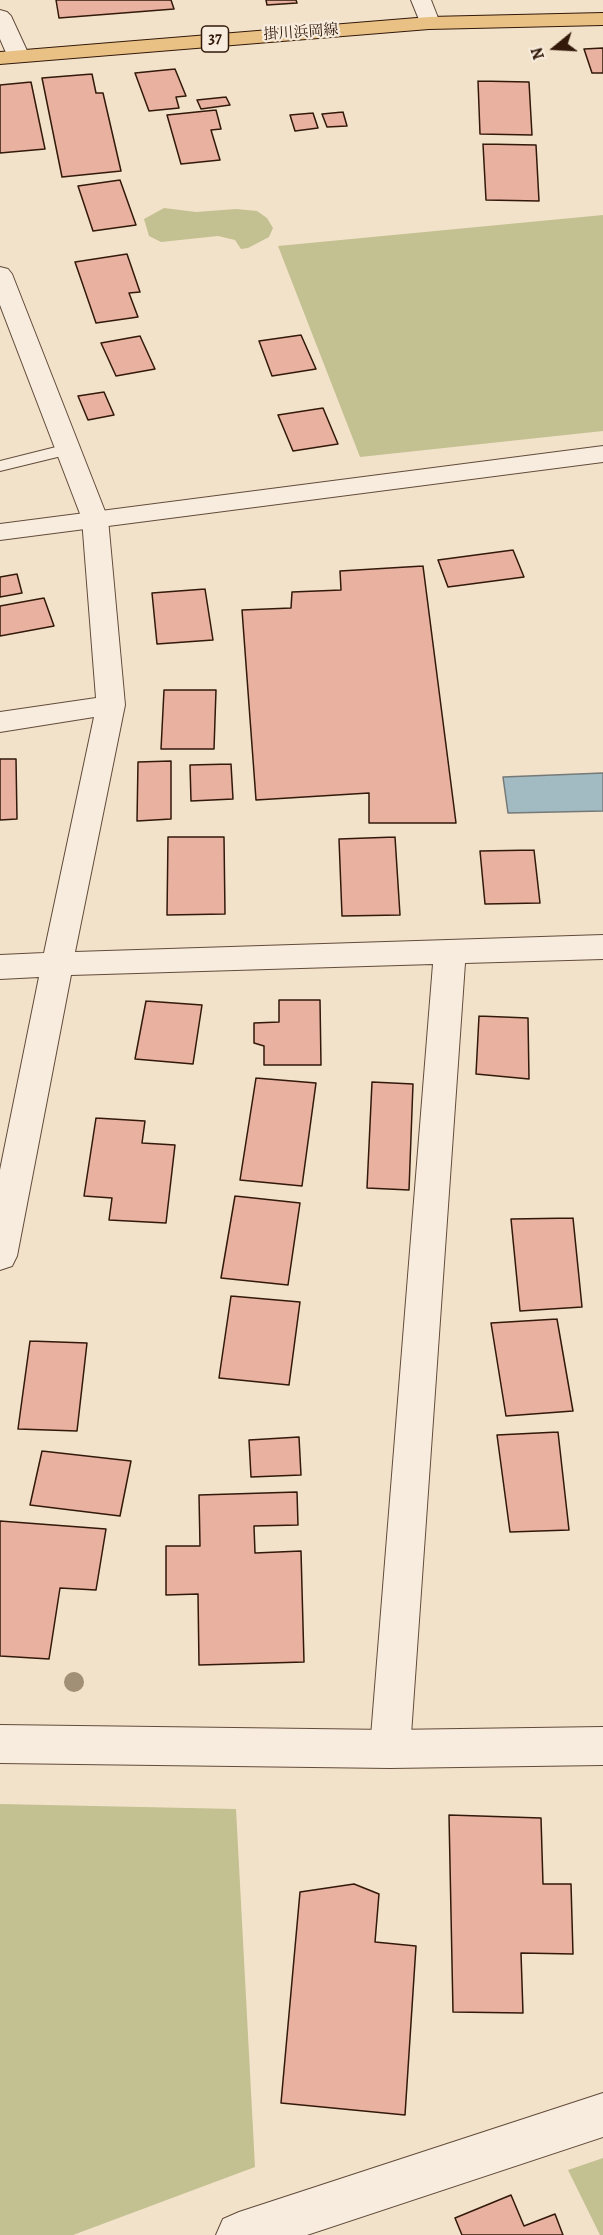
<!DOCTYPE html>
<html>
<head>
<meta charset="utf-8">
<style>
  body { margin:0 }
  #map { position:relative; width:603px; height:2235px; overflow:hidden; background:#f3e2ca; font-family:Alegreya,serif }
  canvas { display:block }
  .north { position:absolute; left:525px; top:18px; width:60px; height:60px; -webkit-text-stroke:4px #f7ecdd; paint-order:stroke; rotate:252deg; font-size:16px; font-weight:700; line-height:24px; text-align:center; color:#32190a }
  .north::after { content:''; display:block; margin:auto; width:21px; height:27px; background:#32190a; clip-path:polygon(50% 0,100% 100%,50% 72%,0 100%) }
</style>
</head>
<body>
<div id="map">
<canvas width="603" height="2235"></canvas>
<div class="north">N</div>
</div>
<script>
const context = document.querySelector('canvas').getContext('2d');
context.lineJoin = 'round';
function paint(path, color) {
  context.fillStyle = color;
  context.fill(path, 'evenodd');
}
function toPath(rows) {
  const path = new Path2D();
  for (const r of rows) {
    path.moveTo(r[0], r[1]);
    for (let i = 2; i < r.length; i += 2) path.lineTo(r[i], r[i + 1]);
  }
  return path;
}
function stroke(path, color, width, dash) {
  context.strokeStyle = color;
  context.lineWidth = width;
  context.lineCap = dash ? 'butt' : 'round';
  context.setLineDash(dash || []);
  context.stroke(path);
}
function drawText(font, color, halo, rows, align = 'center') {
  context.font = font + ' Alegreya,"Noto Serif JP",serif';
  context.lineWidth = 4.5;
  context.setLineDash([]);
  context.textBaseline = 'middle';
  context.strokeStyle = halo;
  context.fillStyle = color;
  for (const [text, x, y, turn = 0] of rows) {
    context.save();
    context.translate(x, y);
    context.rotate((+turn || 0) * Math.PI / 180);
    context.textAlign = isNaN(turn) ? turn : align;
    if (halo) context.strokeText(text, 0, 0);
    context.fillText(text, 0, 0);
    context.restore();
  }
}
const green = toPath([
  [164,208,196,212,236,209,257,211,267,218,273,228,269,237,248,248,241,249,235,240,218,236,161,242,149,236,144,219],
  [603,215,603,431,360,457,278,246],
  [0,1804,236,1809,255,2167,73,2235,0,2235],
  [603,2158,603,2235,600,2235,568,2170]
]);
const water = toPath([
  [603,773,603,811,508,813,503,777,603,773]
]);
const building = toPath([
  [56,0,171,0,174,9,59,18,56,0],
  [266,0,296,0,297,3,267,5,266,0],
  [603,48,603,73,592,73,584,49,603,48],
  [175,69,186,96,176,97,179,108,149,111,135,73,175,69],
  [92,74,96,93,103,93,121,171,62,177,42,78,92,74],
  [478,81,529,82,532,135,480,134,478,81],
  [31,82,45,149,0,153,0,85,31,82],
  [226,97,230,105,201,109,197,100,226,97],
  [216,110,221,129,211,130,220,160,181,164,167,115,216,110],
  [343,112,347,126,327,127,322,114,343,112],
  [313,113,318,128,295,131,290,115,313,113],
  [483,144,536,145,539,201,486,200,483,144],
  [120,180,136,225,93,231,78,186,120,180],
  [127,254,140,292,129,293,138,317,96,323,75,262,127,254],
  [301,335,316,369,272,376,259,341,301,335],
  [140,336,155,369,116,376,101,343,140,336],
  [104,392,114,415,88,420,78,396,104,392],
  [323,408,338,444,293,451,278,415,323,408],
  [513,550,524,577,448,587,438,560,513,550],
  [423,566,456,823,369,823,369,793,256,800,242,610,291,608,292,592,341,590,340,571,423,566],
  [17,574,22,593,0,597,0,577,17,574],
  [205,589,213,640,157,644,152,593,205,589],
  [44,598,54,626,0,636,0,606,44,598],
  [164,690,216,690,214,749,161,749,164,690],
  [0,759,16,759,17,819,0,820,0,759],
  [171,761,171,819,137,821,138,762,171,761],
  [231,764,233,799,191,801,190,765,231,764],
  [168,837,224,837,225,914,167,915,168,837],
  [395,837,400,915,342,916,339,839,395,837],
  [534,850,540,903,485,904,480,851,534,850],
  [279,1000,320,1000,321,1065,264,1065,264,1046,254,1043,254,1023,279,1022,279,1000],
  [146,1001,202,1005,193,1064,135,1059,146,1001],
  [479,1016,528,1018,529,1079,476,1074,479,1016],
  [256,1078,316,1083,302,1186,240,1180,256,1078],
  [372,1082,413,1084,409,1190,367,1188,372,1082],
  [96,1118,145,1121,142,1143,175,1145,166,1223,109,1220,112,1198,84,1196,96,1118],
  [235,1196,300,1203,288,1285,221,1278,235,1196],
  [573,1218,582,1307,520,1311,511,1219,573,1218],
  [231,1296,300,1302,289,1385,219,1378,231,1296],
  [557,1319,573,1411,506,1416,491,1323,557,1319],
  [30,1341,87,1343,77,1431,18,1429,30,1341],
  [558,1432,569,1530,510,1532,497,1435,558,1432],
  [299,1437,301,1475,251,1477,249,1440,299,1437],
  [42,1451,131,1461,120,1516,30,1505,42,1451],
  [297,1492,298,1525,254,1526,255,1553,301,1551,304,1662,199,1665,198,1594,166,1595,166,1546,200,1546,199,1495,297,1492],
  [0,1521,106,1529,96,1590,60,1588,49,1659,0,1656,0,1521],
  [449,1815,541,1818,543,1884,571,1884,573,1954,521,1953,523,2013,453,2012,449,1815],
  [354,1884,379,1894,375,1942,416,1946,405,2115,281,2103,300,1892,354,1884],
  [511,2195,524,2226,555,2214,563,2235,462,2235,455,2218,511,2195]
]);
const service = toPath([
  [68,444,74,445,76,449,74,453,0,471,0,461,68,444]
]);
const minor = toPath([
  [411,0,431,0,440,23,436,27,429,29,422,27,411,0],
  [0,267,8,269,12,274,108,519,125,705,75,952,603,935,603,959,465,963,410,1749,404,1762,390,1768,376,1762,370,1749,433,964,71,975,17,1256,12,1266,0,1270,0,1170,39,977,0,979,0,955,44,953,94,717,0,732,0,712,96,698,82,519,0,305,0,267],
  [603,2093,603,2137,307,2235,216,2235,223,2219,239,2212,603,2093]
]);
const tertiary = toPath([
  [0,10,7,12,11,16,29,55,26,60,18,61,10,60,7,55,0,39,0,10],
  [603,446,603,462,0,540,0,524,603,446],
  [0,1725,390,1730,603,1727,603,1765,390,1768,0,1763,0,1725]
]);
const primary = toPath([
  [603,13,603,25,429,29,0,64,0,52,429,17,603,13]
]);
const trees = [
  [74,1682]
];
const farStreetnames = [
  ["掛川浜岡線",301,33,-4]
];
const shields = [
  [215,39,27]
];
const shieldNames = [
  ["37",215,39]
];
paint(green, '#c3c091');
paint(water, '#a2bac2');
stroke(water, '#757a78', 1.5);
paint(building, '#e8b1a0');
stroke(building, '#32190a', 1.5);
stroke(service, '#624b3a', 2);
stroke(minor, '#624b3a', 2);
stroke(tertiary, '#624b3a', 2);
stroke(primary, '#32190a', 2);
paint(service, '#f7ecdd');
paint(minor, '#f7ecdd');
paint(tertiary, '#f7ecdd');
paint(primary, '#eac185');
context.fillStyle = '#a18f76';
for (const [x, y] of trees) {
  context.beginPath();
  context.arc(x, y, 10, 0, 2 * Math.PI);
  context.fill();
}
drawText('15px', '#32190a', '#f7ecdd', farStreetnames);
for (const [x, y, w] of shields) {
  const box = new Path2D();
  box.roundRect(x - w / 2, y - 13, w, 26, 4.5);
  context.fillStyle = '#f7ecdd';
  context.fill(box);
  stroke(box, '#32190a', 1.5);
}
drawText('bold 16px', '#32190a', null, shieldNames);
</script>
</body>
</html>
